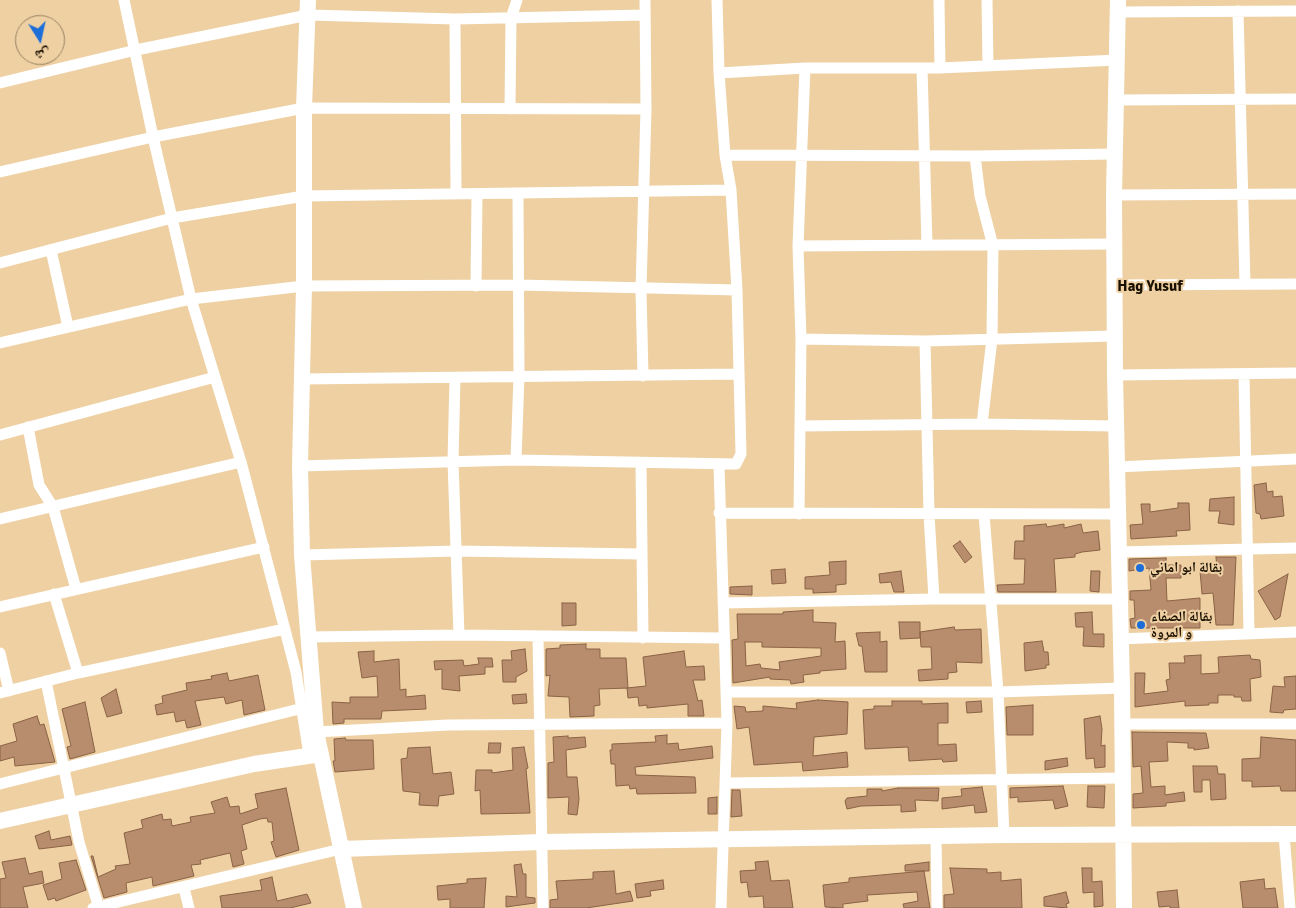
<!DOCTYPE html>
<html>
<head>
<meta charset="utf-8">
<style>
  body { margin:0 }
  #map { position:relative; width:1296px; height:908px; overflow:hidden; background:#eed0a3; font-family:Signika,"Noto Naskh Arabic",sans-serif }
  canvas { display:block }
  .north { position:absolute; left:15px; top:15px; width:50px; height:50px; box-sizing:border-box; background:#eed0a3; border:1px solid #998362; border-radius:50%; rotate:170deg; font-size:14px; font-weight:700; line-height:20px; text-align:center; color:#1a1001 }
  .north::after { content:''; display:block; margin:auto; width:18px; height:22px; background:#1d6ed9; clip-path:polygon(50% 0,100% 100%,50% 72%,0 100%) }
</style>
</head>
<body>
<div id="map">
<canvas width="1296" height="908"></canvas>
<div class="north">ش</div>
</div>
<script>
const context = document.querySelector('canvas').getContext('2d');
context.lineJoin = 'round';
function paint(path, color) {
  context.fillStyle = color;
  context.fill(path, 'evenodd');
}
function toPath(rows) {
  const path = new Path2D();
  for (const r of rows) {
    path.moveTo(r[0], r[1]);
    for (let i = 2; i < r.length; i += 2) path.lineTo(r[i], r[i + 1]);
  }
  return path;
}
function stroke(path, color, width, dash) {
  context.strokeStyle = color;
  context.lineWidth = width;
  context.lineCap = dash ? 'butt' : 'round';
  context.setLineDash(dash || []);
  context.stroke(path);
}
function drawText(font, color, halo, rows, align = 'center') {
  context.font = font + ' Signika,"Noto Naskh Arabic",sans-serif';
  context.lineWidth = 4;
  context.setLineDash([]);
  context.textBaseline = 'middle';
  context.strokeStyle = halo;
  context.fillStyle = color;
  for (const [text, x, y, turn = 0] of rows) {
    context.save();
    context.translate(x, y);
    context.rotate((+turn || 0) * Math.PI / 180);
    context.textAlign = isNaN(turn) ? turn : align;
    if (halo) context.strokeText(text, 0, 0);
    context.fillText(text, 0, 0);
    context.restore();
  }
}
const building = toPath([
  [1266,483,1267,492,1273,491,1273,497,1282,496,1284,516,1261,519,1260,514,1256,513,1254,485,1266,483],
  [1234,497,1234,525,1218,523,1220,511,1209,511,1210,499,1234,497],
  [1178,503,1189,503,1190,530,1176,531,1177,536,1131,539,1130,525,1143,524,1141,504,1150,504,1150,512,1178,508,1178,503],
  [1046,524,1047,527,1064,524,1064,528,1081,524,1083,533,1098,531,1100,550,1082,552,1075,554,1075,557,1054,559,1056,592,998,592,997,585,1024,584,1025,559,1014,559,1015,541,1024,541,1024,526,1046,524],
  [960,541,972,557,965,563,953,546,960,541],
  [1216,557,1236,557,1233,625,1216,625,1213,593,1202,594,1200,571,1217,570,1216,557],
  [1166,558,1167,565,1181,565,1181,578,1166,578,1167,601,1200,598,1200,628,1131,628,1130,619,1135,618,1134,600,1130,600,1130,591,1151,590,1149,568,1129,571,1129,559,1166,558],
  [846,561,846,584,836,585,836,592,813,593,813,589,805,589,805,577,830,575,829,562,846,561],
  [785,569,786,583,772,584,771,570,785,569],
  [901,571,904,592,894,592,891,582,880,583,879,574,901,571],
  [1091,571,1100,571,1099,592,1090,591,1091,571],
  [1288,574,1280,617,1275,620,1258,591,1288,574],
  [752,586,752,595,730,594,730,587,752,586],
  [562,603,576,603,576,625,562,626,562,603],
  [813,610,813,622,836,623,835,642,845,641,846,669,820,671,820,673,803,675,804,682,791,684,790,680,770,679,770,677,733,683,732,640,738,639,737,614,783,614,783,612,813,610],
  [745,642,762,642,762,647,821,648,821,656,779,662,780,670,761,668,760,664,746,666,745,642],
  [1092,612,1093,634,1104,634,1104,647,1083,646,1084,627,1076,627,1075,613,1092,612],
  [899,622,920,622,920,638,900,639,899,622],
  [954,627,955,630,981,629,982,663,956,662,957,672,948,673,948,679,919,681,918,670,932,669,931,647,921,647,920,632,954,627],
  [880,632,880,642,887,641,887,672,865,672,862,646,859,646,856,633,880,632],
  [1042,641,1044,652,1048,652,1049,665,1046,665,1046,668,1025,671,1024,643,1042,641],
  [586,644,586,649,600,649,600,658,626,658,628,688,599,689,600,705,594,706,594,716,570,717,569,697,548,696,550,675,546,676,546,649,560,648,560,645,586,644],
  [525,649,527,671,516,677,516,682,503,682,502,660,512,660,511,651,525,649],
  [374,651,374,662,399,659,400,690,406,689,406,697,425,695,426,709,382,711,381,719,344,719,344,723,333,724,332,702,350,703,350,697,378,697,377,676,362,678,358,652,374,651],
  [684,651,686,667,704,666,705,680,693,680,698,701,702,700,704,716,688,716,688,704,647,708,647,705,639,706,638,697,628,698,627,688,646,686,643,657,684,651],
  [1201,655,1201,674,1219,673,1218,657,1250,655,1251,659,1260,660,1261,677,1250,679,1251,701,1242,701,1241,697,1234,697,1234,695,1218,695,1218,703,1209,703,1209,705,1185,706,1185,701,1135,707,1135,673,1145,673,1144,694,1168,691,1166,680,1170,679,1169,663,1185,663,1184,656,1201,655],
  [478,658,492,658,493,667,485,667,485,674,459,676,460,691,442,689,442,669,435,670,434,661,463,660,464,666,479,664,478,658],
  [227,673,229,681,258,675,265,710,244,715,242,700,226,704,224,697,195,701,201,725,187,728,185,720,176,722,174,712,157,715,155,705,163,703,162,696,187,690,186,683,212,679,211,676,227,673],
  [1296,676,1296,709,1284,710,1283,713,1270,712,1273,686,1285,687,1284,677,1296,676],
  [116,689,122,713,107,717,101,698,116,689],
  [526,694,527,703,513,704,512,695,526,694],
  [818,700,848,702,847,734,814,737,813,756,847,752,848,767,803,771,802,762,754,765,749,727,737,729,734,706,745,707,746,712,763,711,763,706,797,709,796,703,818,700],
  [892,701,922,701,922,704,948,703,948,723,938,723,938,745,956,744,957,761,943,762,942,759,909,761,908,747,865,749,863,710,874,709,874,706,892,706,892,701],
  [981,701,982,712,967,713,966,702,981,701],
  [85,702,95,752,70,759,67,747,71,746,62,709,85,702],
  [1033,705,1033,735,1007,735,1006,707,1033,705],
  [37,716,40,725,44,724,55,762,15,766,14,757,0,761,0,746,17,741,13,724,37,716],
  [1100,716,1102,729,1101,746,1105,745,1105,767,1095,768,1094,758,1086,759,1084,719,1100,716],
  [1132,732,1206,733,1209,748,1194,750,1194,748,1188,748,1188,743,1167,742,1168,761,1149,762,1151,787,1165,786,1165,795,1184,792,1185,801,1166,803,1166,806,1133,808,1133,794,1143,793,1141,766,1133,767,1132,732],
  [667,735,667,744,678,743,679,750,712,746,713,758,635,767,636,775,695,777,696,793,637,794,636,788,630,789,629,785,616,786,615,764,611,764,610,750,612,750,612,744,656,742,655,736,667,735],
  [568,736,568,738,585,737,586,747,566,750,567,777,577,777,579,799,577,815,568,814,569,797,548,798,548,763,554,762,553,737,568,736],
  [1261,737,1296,740,1296,791,1281,791,1280,786,1252,787,1252,781,1242,781,1242,759,1260,758,1261,737],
  [345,738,346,740,373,740,374,769,335,772,333,761,335,761,334,739,345,738],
  [489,743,501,743,500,753,488,753,489,743],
  [430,747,433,774,451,772,454,794,439,796,438,806,419,805,420,793,403,791,401,759,407,758,408,748,430,747],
  [524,747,528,768,526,769,530,813,481,814,480,790,475,791,476,770,492,770,492,773,513,770,512,748,524,747],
  [1067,758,1068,766,1045,770,1045,761,1067,758],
  [1193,766,1217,766,1218,774,1225,774,1226,799,1211,800,1210,780,1202,780,1202,792,1194,792,1193,766],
  [1063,786,1068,806,1055,809,1053,800,1018,802,1018,797,1010,798,1010,788,1063,786],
  [1088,786,1105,786,1104,808,1087,807,1088,786],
  [982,787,987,812,975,813,974,805,942,809,942,798,962,796,961,789,982,787],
  [286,788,299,850,276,857,271,842,274,841,272,822,268,822,267,818,260,819,242,825,247,849,241,851,244,864,233,867,230,853,200,860,201,864,191,865,194,876,153,886,152,877,126,883,127,892,104,898,91,856,93,856,98,877,116,869,115,866,130,864,124,833,143,828,141,820,162,814,163,820,171,819,172,826,191,822,190,817,215,813,211,802,227,797,230,807,239,806,240,814,258,808,255,794,286,788],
  [898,788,939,788,938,801,915,800,916,811,901,812,901,805,861,806,847,809,845,801,847,798,867,796,867,789,882,789,882,791,898,788],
  [732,790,740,790,742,816,731,817,732,790],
  [717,797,717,814,708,814,708,798,717,797],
  [49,831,51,840,70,836,72,845,39,849,35,836,49,831],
  [25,858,29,874,42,871,44,883,23,887,28,908,0,908,0,879,6,878,2,862,25,858],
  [76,860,86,890,56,901,55,898,48,900,43,885,62,879,59,863,76,860],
  [768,861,771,881,789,880,793,908,764,908,763,896,749,897,747,882,741,883,740,871,756,870,755,862,768,861],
  [929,862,929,871,905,871,905,865,929,862],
  [521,864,523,874,526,874,526,897,535,898,535,903,506,907,506,896,517,897,514,865,521,864],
  [950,868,987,869,987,873,1001,872,1001,881,1021,879,1022,908,944,908,944,895,954,894,950,868],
  [1082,868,1092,868,1092,882,1102,881,1103,906,1094,907,1094,892,1083,893,1082,868],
  [614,871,616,894,630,891,633,901,586,908,550,908,550,900,558,899,556,881,593,879,593,872,614,871],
  [924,871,930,908,904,908,903,904,918,901,917,892,867,895,868,901,843,904,843,908,825,907,823,885,849,882,849,878,924,871],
  [272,877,277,901,307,894,311,903,290,908,222,908,220,896,262,890,260,880,272,877],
  [486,878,484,908,450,908,450,899,438,900,437,886,467,883,467,879,486,878],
  [1264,879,1265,889,1275,888,1278,908,1243,908,1240,882,1264,879],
  [663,880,664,889,650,891,651,896,637,898,635,884,663,880],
  [1177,890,1179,908,1170,908,1170,906,1159,907,1157,892,1177,890],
  [1066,892,1069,903,1066,904,1067,908,1044,906,1044,897,1066,892]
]);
const street = toPath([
  [124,0,153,137,191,299,241,462,296,672,309,755],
  [939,0,940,68],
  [987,0,988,66],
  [1238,11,1245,284],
  [1118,12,1296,11],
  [455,19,456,194],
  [922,68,927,245],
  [719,73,805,68,940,68,1118,60],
  [0,83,136,50,308,15,455,19,645,15],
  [1117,100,1296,99],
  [510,109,511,18,517,0],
  [725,155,975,156,1115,154],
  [975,156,980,196,993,246,992,339,982,424],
  [0,172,153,137,304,108,646,109],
  [1114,195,1296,194],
  [798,246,1114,244],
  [51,250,68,327],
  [0,263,172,218,304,196,731,190],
  [1114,285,1296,284],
  [476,286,477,194],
  [801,339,925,341,1114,336],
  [925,341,929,514,934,599],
  [0,343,191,299,304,286,518,285,737,290],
  [1244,374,1249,633],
  [1115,375,1296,373],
  [643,376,641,290,646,109,645,0],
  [455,378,453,461,459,635],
  [302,379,739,374],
  [800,426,982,424,1115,426],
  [28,427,39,485,53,507,76,589],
  [0,435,215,377],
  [516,460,519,376,518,195],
  [641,463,643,638],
  [719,465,727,723,721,908],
  [300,466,516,460,736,464,741,454,737,290,731,190,725,155,719,73,717,0],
  [1116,467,1296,459],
  [719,513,1117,514],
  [799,514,801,339,798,246,805,68],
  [984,514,998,692,1004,835],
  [0,519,241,462],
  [1117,552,1296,548],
  [302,555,457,551,641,554],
  [54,594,78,673],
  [723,603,934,599,1118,599],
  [0,607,264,547],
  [307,637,459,635,724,638],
  [538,637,543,908],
  [1119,639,1296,632],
  [0,653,9,691],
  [46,681,79,842,99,908],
  [727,692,998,692,1122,688],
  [0,693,78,673,285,629],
  [1123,724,1296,724],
  [316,732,448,725,727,723],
  [727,783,1123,778],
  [0,784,303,708],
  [1284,834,1290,908],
  [936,837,937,908],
  [184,888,189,908],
  [93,908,341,849]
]);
const secondary = toPath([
  [308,0,304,108,304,286,300,466,302,555,316,732,354,908],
  [1118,0,1114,195,1115,375,1122,688,1124,908],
  [0,821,254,764,321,754],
  [341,849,542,842,1004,835,1296,834]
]);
const markers = [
  [1140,568,5,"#1d6ed9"],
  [1141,625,5,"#1d6ed9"]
];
const poiNames = [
  ["بقالة ابو اماني",1150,568],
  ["بقالة الصفاء",1151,617],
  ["و المروة",1151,633]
];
const neighbourhoodNames = [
  ["Hag Yusuf",1150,287]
];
paint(building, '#b78d6e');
stroke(building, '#8a6244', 1);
stroke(street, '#fff', 11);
stroke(secondary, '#fff', 16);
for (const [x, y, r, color] of markers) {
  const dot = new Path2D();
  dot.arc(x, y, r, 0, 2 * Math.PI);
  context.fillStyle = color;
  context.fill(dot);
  stroke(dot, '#eed0a3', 2);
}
drawText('bold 14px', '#1a1001', '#eed0a3', poiNames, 'left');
drawText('bold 15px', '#1a1001', '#eed0a3', neighbourhoodNames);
</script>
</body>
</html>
